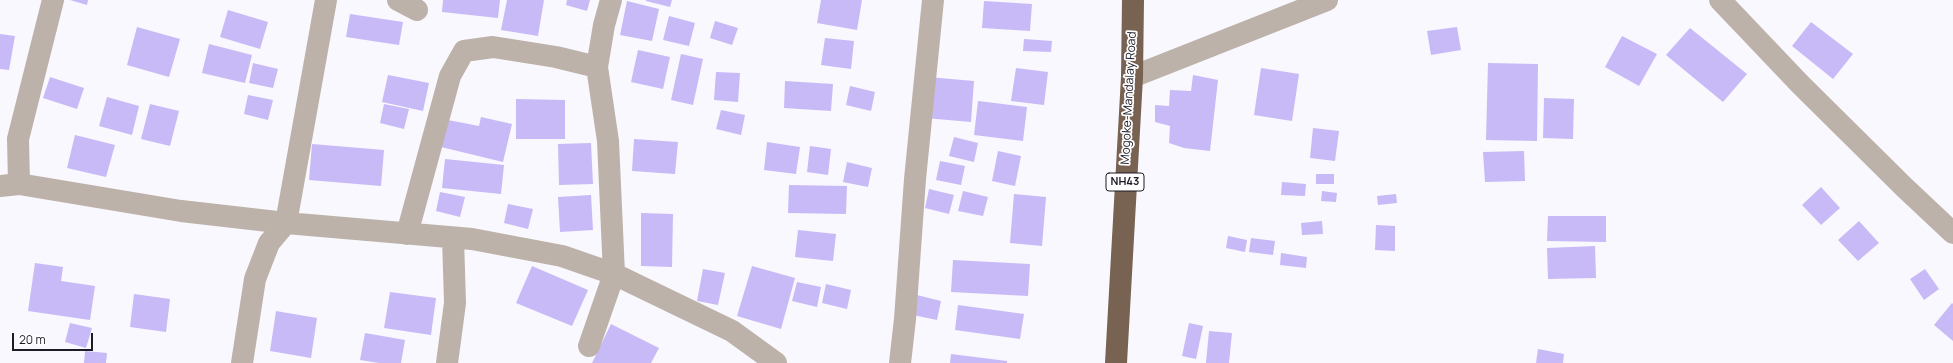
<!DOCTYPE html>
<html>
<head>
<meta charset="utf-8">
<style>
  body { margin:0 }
  #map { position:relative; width:1953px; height:363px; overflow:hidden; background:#f9f8fe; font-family:Manrope,sans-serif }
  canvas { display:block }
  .scale { position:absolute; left:12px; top:333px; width:81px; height:18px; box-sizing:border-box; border:2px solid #1d1b25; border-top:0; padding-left:5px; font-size:12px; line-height:14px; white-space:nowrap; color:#1d1b25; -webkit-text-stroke:3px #fff; paint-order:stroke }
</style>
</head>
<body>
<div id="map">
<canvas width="1953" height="363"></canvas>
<div class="scale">20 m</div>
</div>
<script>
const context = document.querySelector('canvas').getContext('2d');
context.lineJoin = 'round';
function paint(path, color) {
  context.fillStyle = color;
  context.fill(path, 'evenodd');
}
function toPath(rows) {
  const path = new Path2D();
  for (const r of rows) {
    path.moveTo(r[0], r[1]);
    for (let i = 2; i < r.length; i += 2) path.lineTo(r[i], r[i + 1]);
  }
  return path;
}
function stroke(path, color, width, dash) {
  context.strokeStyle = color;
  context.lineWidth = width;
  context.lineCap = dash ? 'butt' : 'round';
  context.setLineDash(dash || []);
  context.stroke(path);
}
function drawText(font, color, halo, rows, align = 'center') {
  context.font = font + ' Manrope,sans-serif';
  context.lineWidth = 3.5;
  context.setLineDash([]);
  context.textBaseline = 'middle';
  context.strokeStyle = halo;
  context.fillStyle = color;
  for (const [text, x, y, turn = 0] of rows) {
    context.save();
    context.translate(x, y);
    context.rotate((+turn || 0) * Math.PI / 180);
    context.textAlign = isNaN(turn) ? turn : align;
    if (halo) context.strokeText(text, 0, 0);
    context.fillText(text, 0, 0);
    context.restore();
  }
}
const building = toPath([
  [70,0,88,0,87,5],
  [443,0,500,0,498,18,442,12],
  [507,0,544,0,538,36,501,30],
  [567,0,590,0,587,11,566,5],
  [646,0,672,0,670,7,646,1],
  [821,0,862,0,857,30,817,23],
  [627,1,659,9,652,41,620,35],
  [984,1,1032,4,1030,31,982,28],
  [228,10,268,22,260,49,220,37],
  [350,14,403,22,399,45,346,37],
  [669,16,695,23,689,46,663,40],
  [715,21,738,28,732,45,710,38],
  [1811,22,1853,54,1833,79,1792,46],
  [137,27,180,39,169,77,127,65],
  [1457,27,1461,50,1431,55,1427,31],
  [1690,28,1747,74,1723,102,1666,55],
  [0,34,15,36,9,70,0,69],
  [1622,36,1657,54,1639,86,1605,67],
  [825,38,854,41,851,69,821,65],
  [1024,39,1052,41,1051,52,1023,51],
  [209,44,252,55,245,83,202,73],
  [638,50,670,57,663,89,631,82],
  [681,54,703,59,693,105,671,100],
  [253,63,278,69,273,88,249,83],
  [1488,63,1538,64,1537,141,1486,140],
  [1016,68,1048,72,1044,105,1011,101],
  [1261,68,1299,74,1292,121,1254,115],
  [716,72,740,73,738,102,714,100],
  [388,75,429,83,423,111,382,102],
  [1193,75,1218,80,1210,151,1184,148,1169,143,1170,126,1155,122,1155,105,1169,106,1170,90,1191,91],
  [50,77,84,88,77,109,43,98],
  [928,77,974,81,971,122,925,118],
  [785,81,833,84,831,111,784,108],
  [850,86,875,92,871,111,846,105],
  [248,95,273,100,268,120,244,114],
  [107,97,139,106,132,135,99,126],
  [1544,98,1574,99,1573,139,1543,138],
  [516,99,565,100,565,139,516,139],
  [978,101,1027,107,1023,141,974,135],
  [150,104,179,111,170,146,141,139],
  [384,104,409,109,404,129,380,123],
  [721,110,745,115,741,135,716,129],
  [481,117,512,124,503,162,441,147,448,120,479,126],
  [1313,128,1339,131,1335,161,1310,158],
  [75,135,115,145,106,177,67,168],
  [954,137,978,143,974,162,949,156],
  [634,139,678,142,675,174,632,171],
  [767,142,800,147,796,174,764,170],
  [591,143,593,184,559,185,558,144],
  [312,144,384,150,381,186,309,180],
  [810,146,831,149,828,175,807,172],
  [998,151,1021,156,1015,186,992,181],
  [1524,151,1525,181,1485,182,1483,152],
  [445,159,504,165,501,194,442,188],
  [940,161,965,166,961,185,936,180],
  [847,162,872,168,868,187,843,182],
  [1316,174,1334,174,1334,184,1316,184],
  [1282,182,1306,184,1305,196,1281,195],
  [789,185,847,186,846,214,788,213],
  [1821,187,1840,208,1821,225,1802,205],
  [929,189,954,195,949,214,925,208],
  [963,191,988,197,983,216,958,211],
  [1322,191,1337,193,1336,202,1321,201],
  [440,192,465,197,460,217,436,211],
  [1014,194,1046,197,1042,246,1010,243],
  [1396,194,1397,203,1378,205,1377,196],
  [591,195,593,230,560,232,558,197],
  [508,204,533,209,528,229,504,223],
  [641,213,673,214,672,267,641,266],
  [1548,216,1606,216,1606,242,1547,241],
  [1322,221,1323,234,1302,235,1301,223],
  [1859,221,1879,243,1858,261,1838,240],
  [1376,225,1395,226,1395,251,1375,250],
  [798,230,836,234,833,261,795,257],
  [1228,236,1247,240,1245,252,1226,248],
  [1251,238,1275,241,1273,255,1249,252],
  [1595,246,1596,278,1548,279,1547,248],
  [1281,253,1307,257,1306,268,1280,265],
  [953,260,1030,264,1028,296,951,292],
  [35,263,63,267,61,281,95,286,90,320,28,311],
  [532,266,588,290,572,326,516,303],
  [752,266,795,278,781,329,737,316],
  [703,269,725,273,718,305,697,301],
  [1925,269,1939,289,1924,300,1910,279],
  [797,282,821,287,817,307,792,301],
  [826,284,851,290,847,309,822,303],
  [390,292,436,298,431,335,384,328],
  [134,294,170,299,166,332,130,327],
  [917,295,941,301,937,320,913,315],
  [1952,303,1953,304,1953,341,1934,325],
  [958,305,1024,314,1020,339,955,330],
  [276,311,317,318,311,358,270,351],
  [70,323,92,328,86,348,65,342],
  [1189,323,1203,326,1196,359,1182,356],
  [611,324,659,348,651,363,592,363],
  [1209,331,1232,333,1229,363,1206,363],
  [365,333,405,340,401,363,379,363,360,360],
  [1538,349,1564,354,1563,363,1536,363],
  [85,351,107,353,106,363,84,363],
  [951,354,1007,361,1007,363,950,363]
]);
const minor = toPath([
  [398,0,417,10],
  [1720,0,1800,84,1904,187,1953,233],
  [1132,77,1327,0],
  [19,184,18,139,53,0],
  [0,186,19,184,181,211,286,223,472,239,562,256,614,274,732,331,776,363],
  [407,234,450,76,464,51,493,47,556,57,597,67],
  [589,346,614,274,608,141,597,67,604,25,611,0],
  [242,363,255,279,269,243,286,223,326,0],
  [447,363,455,303,453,238],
  [900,363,905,319,915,179,933,0]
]);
const highway = toPath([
  [1116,363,1132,77,1133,0]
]);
const shields = [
  [1125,182,38]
];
const shieldNames = [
  ["NH43",1125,182]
];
const streetNames = [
  ["Mogoke-Mandalay Road",1129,98,-87]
];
paint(building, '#c8baf7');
stroke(minor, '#bdb2aa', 22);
stroke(highway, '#786252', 22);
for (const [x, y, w] of shields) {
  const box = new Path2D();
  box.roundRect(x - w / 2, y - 9, w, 18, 3);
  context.fillStyle = '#fff';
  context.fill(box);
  stroke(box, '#1d1b25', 1);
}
drawText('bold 11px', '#1d1b25', null, shieldNames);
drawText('12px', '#1d1b25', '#fff', streetNames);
</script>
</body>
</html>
